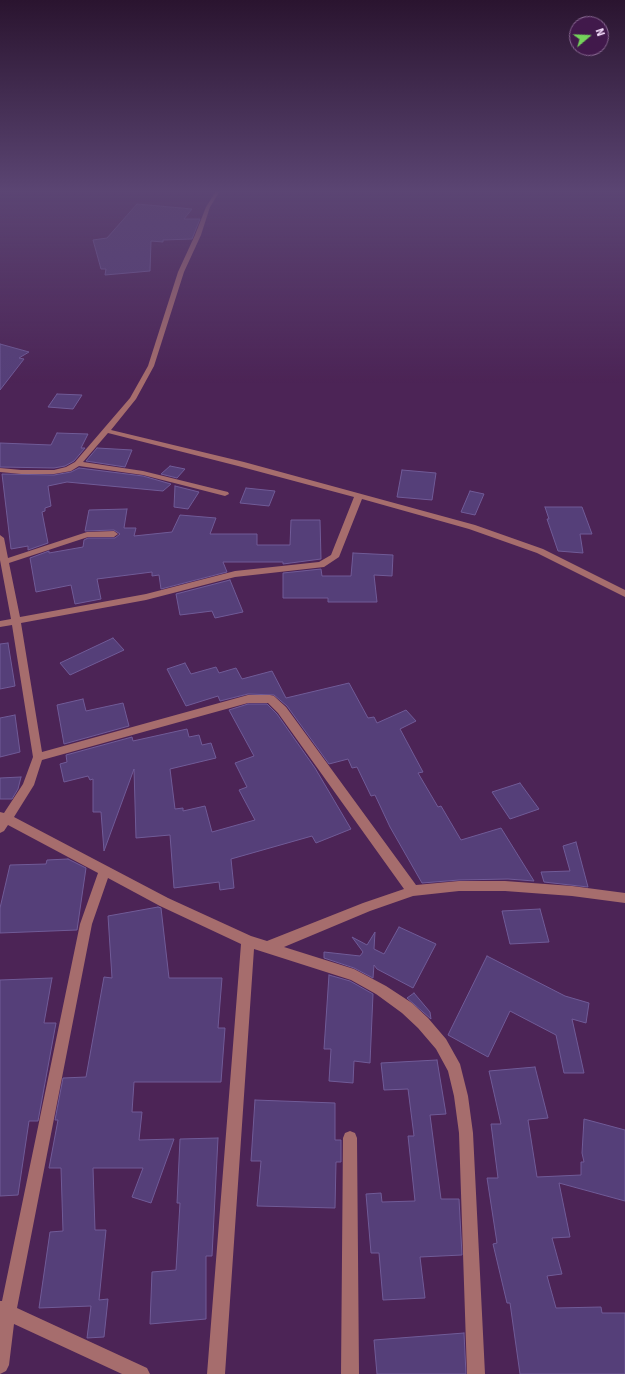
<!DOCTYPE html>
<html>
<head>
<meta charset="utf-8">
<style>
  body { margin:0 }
  #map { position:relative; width:625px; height:1374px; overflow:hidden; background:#4c2456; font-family:Signika,sans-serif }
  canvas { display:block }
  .north { position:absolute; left:569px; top:16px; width:40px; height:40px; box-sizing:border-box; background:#41194b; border:1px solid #8a6993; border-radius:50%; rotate:71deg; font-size:11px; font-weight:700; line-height:16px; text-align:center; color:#f8e0ff }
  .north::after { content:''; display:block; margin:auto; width:14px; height:18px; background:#75d25b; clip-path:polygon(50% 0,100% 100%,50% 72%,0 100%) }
</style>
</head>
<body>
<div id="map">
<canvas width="625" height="1374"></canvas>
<div class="north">N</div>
</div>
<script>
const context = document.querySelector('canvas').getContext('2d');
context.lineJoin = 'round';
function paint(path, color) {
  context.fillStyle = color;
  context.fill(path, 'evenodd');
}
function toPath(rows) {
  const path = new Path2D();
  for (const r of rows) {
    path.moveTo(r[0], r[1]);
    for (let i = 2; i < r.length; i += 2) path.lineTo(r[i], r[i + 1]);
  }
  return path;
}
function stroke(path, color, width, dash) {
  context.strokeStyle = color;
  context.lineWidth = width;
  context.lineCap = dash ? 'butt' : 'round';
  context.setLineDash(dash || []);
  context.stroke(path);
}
const building = toPath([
  [137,204,192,209,184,219,200,219,192,239,163,240,163,242,151,241,150,271,105,275,106,269,101,269,93,240,107,238,137,204],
  [0,344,29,352,19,358,24,359,0,390,0,344],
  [57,394,82,395,73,409,48,407,57,394],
  [57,433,88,434,81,448,85,448,74,461,65,466,54,468,0,467,0,443,51,445,57,433],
  [97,448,132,450,125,467,86,461,97,448],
  [170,466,185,469,177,478,161,474,170,466],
  [79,468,143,476,171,484,163,491,67,482,48,486,51,506,45,508,45,511,42,512,48,543,28,550,28,546,11,549,2,474,54,475,71,472,79,468],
  [402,470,436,473,432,500,397,497,402,470],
  [175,486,199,492,188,509,174,507,175,486],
  [246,488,275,491,269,506,240,503,246,488],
  [470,491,484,494,475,515,461,512,470,491],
  [545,507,582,507,592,534,580,534,583,553,558,551,547,519,549,519,545,507],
  [127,509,124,528,136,528,134,536,172,532,180,515,216,518,210,534,257,534,257,545,290,545,291,520,320,520,321,559,283,564,283,562,223,562,227,572,161,589,159,575,152,576,152,572,97,579,101,599,75,604,71,585,36,592,30,558,49,551,49,553,83,547,84,540,88,538,115,538,120,534,114,530,85,531,89,510,127,509],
  [353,553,393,555,392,576,374,575,377,602,328,602,328,598,283,598,283,573,321,569,322,576,351,576,353,553],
  [230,580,243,612,215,618,212,611,180,615,176,594,230,580],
  [113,638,124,650,70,675,60,663,113,638],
  [8,643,15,686,0,689,0,644,8,643],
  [185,663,191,674,216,667,219,673,236,668,242,679,272,671,286,698,349,683,368,718,374,717,377,723,406,710,416,721,400,729,423,772,418,773,438,807,441,806,461,840,501,828,534,881,508,879,459,880,422,883,390,827,375,795,371,796,357,767,352,768,348,759,329,764,287,706,274,695,248,694,220,701,218,696,186,706,167,669,185,663],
  [83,699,86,711,123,703,129,726,64,744,57,705,83,699],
  [248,704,267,704,277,714,315,768,351,829,316,843,312,836,231,859,234,888,220,890,219,882,174,888,170,835,136,838,134,769,104,851,101,812,93,812,93,779,90,780,88,776,64,782,60,764,67,762,66,755,132,737,133,741,187,729,189,737,199,735,202,745,211,743,216,758,170,769,175,809,183,808,183,811,205,806,212,832,255,820,239,790,247,787,235,763,254,756,229,710,248,704],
  [15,715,20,752,0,757,0,718,15,715],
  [21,777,18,789,12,799,0,799,0,778,21,777],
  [520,783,539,809,510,819,492,792,520,783],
  [576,842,588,887,544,882,541,872,570,871,563,846,576,842],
  [68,859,86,868,77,930,0,933,0,908,10,865,46,864,47,860,68,859],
  [158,907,161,908,169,978,222,978,218,1028,225,1028,221,1082,134,1082,132,1112,142,1112,139,1140,174,1139,151,1203,132,1197,143,1168,93,1168,95,1230,106,1230,99,1300,108,1299,104,1337,87,1338,91,1306,39,1308,50,1232,63,1231,61,1168,49,1168,58,1120,55,1120,63,1078,86,1077,104,977,112,978,108,916,158,907],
  [540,909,549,942,510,944,502,911,540,909],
  [399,927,436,944,413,988,377,969,374,965,373,978,354,968,324,958,324,952,360,956,363,952,352,937,367,945,375,932,374,949,384,954,399,927],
  [487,956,565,996,589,1003,586,1023,572,1019,584,1073,564,1073,556,1035,510,1011,488,1057,448,1035,487,956],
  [329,975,350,981,373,994,370,1063,354,1061,353,1083,329,1081,331,1049,324,1049,329,975],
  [52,978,44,1023,56,1023,38,1121,29,1121,18,1195,0,1196,0,980,52,978],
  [414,993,430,1012,431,1019,407,998,414,993],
  [437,1060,446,1114,430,1115,441,1199,459,1199,462,1255,420,1257,425,1298,383,1300,379,1253,371,1253,366,1194,381,1193,382,1202,415,1201,408,1136,414,1136,408,1089,384,1090,381,1063,437,1060],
  [535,1067,548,1118,528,1120,537,1177,581,1175,581,1162,584,1162,582,1153,584,1119,625,1130,625,1201,559,1183,570,1237,552,1238,562,1274,547,1276,556,1308,601,1307,602,1313,625,1313,625,1374,520,1374,510,1303,507,1303,493,1244,497,1243,487,1178,498,1178,491,1124,501,1124,489,1071,535,1067],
  [255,1100,335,1103,335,1140,341,1140,341,1162,336,1162,335,1208,257,1206,261,1161,251,1161,255,1100],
  [218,1138,212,1256,206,1256,206,1319,150,1324,152,1272,176,1270,180,1203,177,1203,180,1139,218,1138],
  [464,1333,466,1374,377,1374,374,1340,464,1333]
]);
const minor = toPath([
  [216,191,220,191,210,207,201,235,184,272,154,366,136,399,111,430,244,462,475,525,543,549,625,590,625,597,537,553,469,529,362,499,339,557,324,567,235,577,146,600,21,623,42,752,248,695,270,695,274,696,286,707,416,885,459,881,505,881,572,886,625,893,625,903,572,896,505,891,459,891,413,896,370,911,284,947,354,969,386,986,412,1003,428,1018,446,1039,460,1064,468,1096,473,1133,485,1374,467,1374,459,1133,454,1096,448,1071,436,1049,418,1028,402,1013,376,994,351,980,254,949,225,1374,207,1374,241,944,160,906,108,878,92,924,17,1308,147,1368,150,1374,122,1374,14,1324,9,1365,6,1371,0,1374,0,1301,2,1301,80,924,98,873,8,825,4,831,0,833,0,812,4,813,23,784,33,757,12,625,0,627,0,621,11,619,0,560,0,535,4,538,8,558,87,532,114,531,118,534,114,537,88,537,9,563,20,617,146,594,235,571,319,562,331,555,354,497,238,466,108,433,83,462,143,471,228,492,229,494,225,496,143,475,79,466,71,471,54,474,21,474,0,472,0,468,21,470,54,470,66,467,75,462,130,398,148,366,178,272,195,235,206,207,216,191],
  [248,703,268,703,278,713,404,889,363,903,267,941,251,936,168,898,14,817,34,785,42,760,248,703],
  [350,1131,355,1133,357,1138,359,1374,341,1374,343,1138,345,1133,350,1131]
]);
paint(building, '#553f79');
stroke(building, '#705b97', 1);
paint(minor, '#a66d6d');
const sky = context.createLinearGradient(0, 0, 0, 383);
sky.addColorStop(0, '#2a142f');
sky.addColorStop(0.5, '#5b4573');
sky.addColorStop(1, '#5b457300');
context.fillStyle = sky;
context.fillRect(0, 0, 625, 383);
</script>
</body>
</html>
